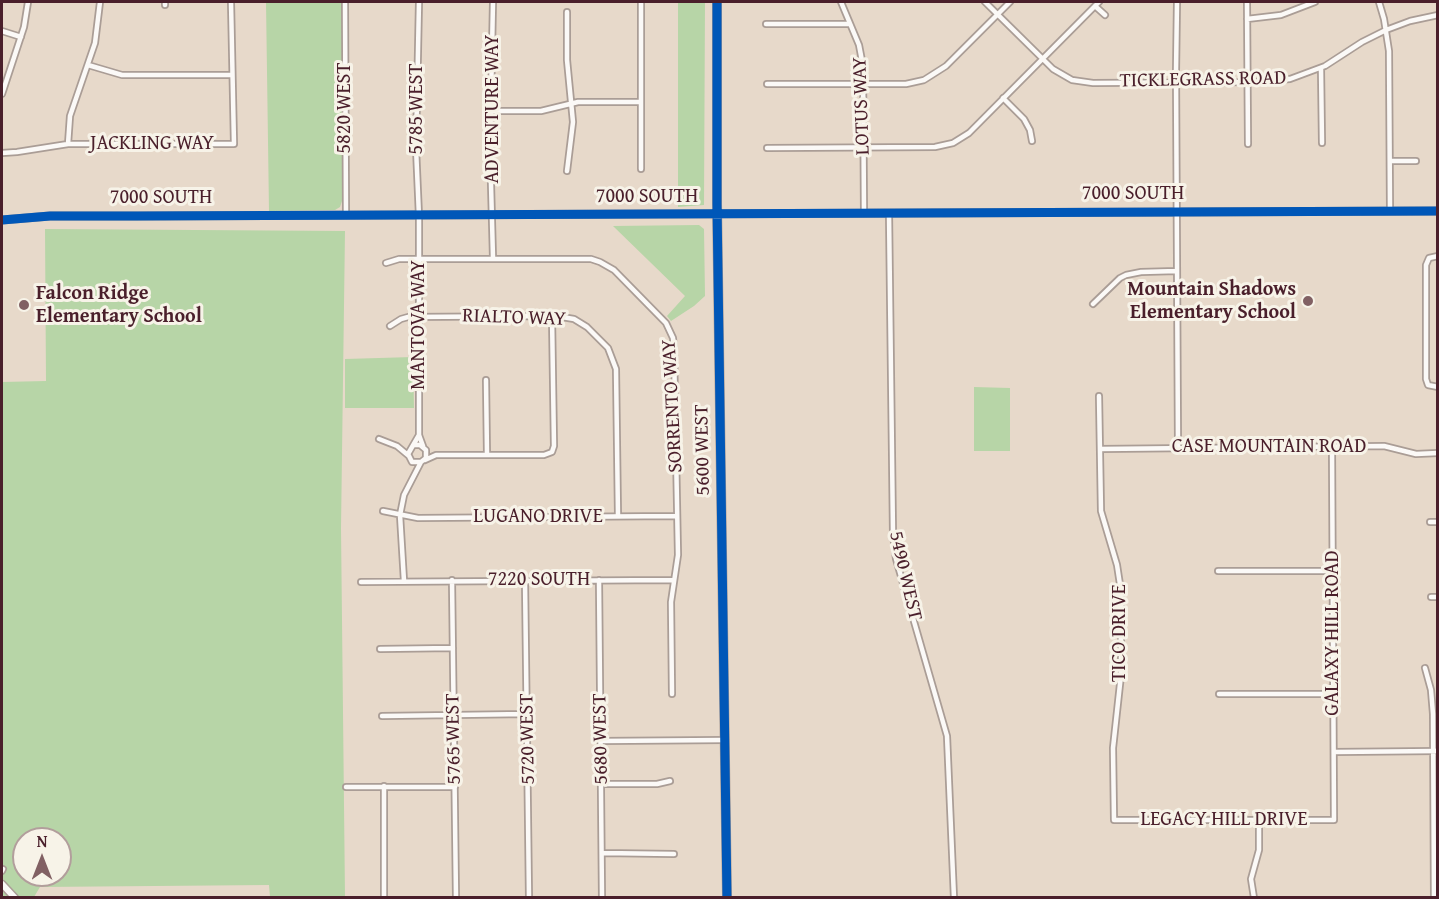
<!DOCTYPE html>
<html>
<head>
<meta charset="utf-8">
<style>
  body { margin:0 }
  #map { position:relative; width:1439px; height:899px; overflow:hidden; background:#e7d9ca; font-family:"Gentium Book Plus",serif }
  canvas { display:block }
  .frame { position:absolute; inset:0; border:3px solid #4a1f2b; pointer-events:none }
  .north { position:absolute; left:12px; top:827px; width:60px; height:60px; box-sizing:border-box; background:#f7f3e8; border:2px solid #b29e9c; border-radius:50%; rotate:0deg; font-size:16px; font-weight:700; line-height:24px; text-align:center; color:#4a1f2b }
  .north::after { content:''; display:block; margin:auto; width:21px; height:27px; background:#816063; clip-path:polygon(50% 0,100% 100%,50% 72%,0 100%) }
</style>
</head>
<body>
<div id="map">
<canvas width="1439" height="899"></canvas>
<div class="frame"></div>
<div class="north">N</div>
</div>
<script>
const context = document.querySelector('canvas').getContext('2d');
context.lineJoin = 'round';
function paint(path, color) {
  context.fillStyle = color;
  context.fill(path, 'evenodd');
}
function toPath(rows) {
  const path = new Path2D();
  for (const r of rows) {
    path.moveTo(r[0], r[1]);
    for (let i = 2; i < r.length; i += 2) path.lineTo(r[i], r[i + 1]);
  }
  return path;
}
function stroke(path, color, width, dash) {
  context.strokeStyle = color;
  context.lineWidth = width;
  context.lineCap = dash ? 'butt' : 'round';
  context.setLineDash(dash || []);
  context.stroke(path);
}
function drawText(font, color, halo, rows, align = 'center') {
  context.font = font + ' "Gentium Book Plus",serif';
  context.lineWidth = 6;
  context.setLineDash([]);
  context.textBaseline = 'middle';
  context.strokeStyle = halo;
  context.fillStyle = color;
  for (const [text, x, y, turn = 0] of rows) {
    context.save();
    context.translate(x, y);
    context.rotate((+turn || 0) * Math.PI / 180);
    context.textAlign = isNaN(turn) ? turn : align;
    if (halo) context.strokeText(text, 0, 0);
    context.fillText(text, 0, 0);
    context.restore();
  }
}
const green = toPath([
  [266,2,342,2,342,201,340,207,335,210,269,211],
  [678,2,705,2,704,205,678,207],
  [699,225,704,229,705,296,694,306,671,321,667,316,685,296,613,226],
  [45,229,345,231,341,528,345,897,270,897,269,885,40,887,34,897,2,897,2,382,46,381],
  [24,839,60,839,60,875,24,875],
  [413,357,414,408,345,408,345,359],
  [974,387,1010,388,1010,451,974,451]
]);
const minor = toPath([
  [165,2,165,5],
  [345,2,346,215],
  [419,2,416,148,419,216,419,435,423,446],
  [493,2,490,147,493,258],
  [841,2,859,45,863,66,864,213],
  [985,2,1053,69,1072,80,1093,83,1253,82,1290,79,1325,66,1362,42,1386,30,1410,21,1438,15],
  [1177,2,1176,72,1178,447],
  [1247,2,1248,144],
  [1379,2,1384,19,1389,51,1390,210],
  [1095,6,1105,15],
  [567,12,567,60,573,122,567,171],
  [1247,19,1281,15,1315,2],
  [766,24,850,24],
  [2,31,21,37],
  [88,65,122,75,232,75],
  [1321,68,1322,143],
  [767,84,906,84,924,80,946,66,1010,2],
  [2,94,24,27,28,2],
  [1003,98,1024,119,1030,130,1032,141],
  [490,111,541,111,578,102,641,102],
  [68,144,70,116,95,43,100,2],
  [767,148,935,147,953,143,969,133,1099,2],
  [2,153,17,152,68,144,234,144,231,2],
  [1390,161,1416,161],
  [641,169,641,2],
  [889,213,893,534,896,559,947,736,954,898],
  [1438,256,1429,258,1426,265,1426,379,1428,385,1438,387],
  [386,263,399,259,591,259,600,262,614,270,666,323,673,338,674,349,678,555,671,602,672,694],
  [1093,304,1120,278,1126,275,1141,272,1177,271],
  [390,326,401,319,408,317,556,316,574,319,587,327,608,348,616,369,618,516],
  [486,380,487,455],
  [1099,396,1101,511,1117,565,1121,591,1121,675,1113,748,1114,820,1334,820,1332,447],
  [379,439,397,446,409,456],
  [415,445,420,445,426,450,426,458,421,462,412,462,408,454,419,435],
  [1100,449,1384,446,1416,454,1438,453],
  [425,460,436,455,544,455,552,452,554,446,552,316],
  [383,511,418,518,677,516],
  [1430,522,1438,522],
  [1218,571,1333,571],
  [452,580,456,898],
  [525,580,529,898],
  [599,580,602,898],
  [404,581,400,515,404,495,421,462],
  [361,582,674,580],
  [1431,597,1438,597],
  [380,649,453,648],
  [1425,668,1431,690,1433,714,1434,898],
  [1219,694,1334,694],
  [382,716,527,714],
  [600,741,725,740],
  [1334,752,1438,751],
  [601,784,657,784,670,781],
  [384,786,384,898],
  [346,787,455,787],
  [602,853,674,854],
  [2,871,3,869],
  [1254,898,1251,879,1259,850,1259,819]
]);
const tertiary = toPath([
  [2,220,50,216,137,216,1438,211],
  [2,884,15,898]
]);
const secondary = toPath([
  [717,2,717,204,727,898]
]);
const cycleway = toPath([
  [717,2,717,204,727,898],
  [2,220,50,216,137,216,1438,211]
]);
const markers = [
  [1308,301,6,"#816063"],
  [24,305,6,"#816063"]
];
const streetNames = [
  ["TICKLEGRASS ROAD",1203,80,-1],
  ["LOTUS WAY",862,106,-92],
  ["5820 WEST",345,108,-90],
  ["5785 WEST",417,109,-90],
  ["ADVENTURE WAY",493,109,-90],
  ["JACKLING WAY",152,144],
  ["7000 SOUTH",1133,194],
  ["7000 SOUTH",647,197],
  ["7000 SOUTH",161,198],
  ["RIALTO WAY",514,318,2],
  ["MANTOVA WAY",419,325,-90],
  ["SORRENTO WAY",673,406,-93],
  ["CASE MOUNTAIN ROAD",1269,447],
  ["5600 WEST",703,450,-91],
  ["LUGANO DRIVE",538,517],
  ["5490 WEST",905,576,77],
  ["7220 SOUTH",539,580],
  ["TICO DRIVE",1120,633,-90],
  ["GALAXY HILL ROAD",1333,633,-90],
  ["5765 WEST",454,739,-91],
  ["5720 WEST",528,739,-91],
  ["5680 WEST",601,739,-91],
  ["LEGACY HILL DRIVE",1224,820]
];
const poiNames = [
  ["Mountain Shadows",1296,290],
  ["Elementary School",1296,313],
  ["Falcon Ridge",36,294,"left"],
  ["Elementary School",36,317,"left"]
];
paint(green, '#b7d5a7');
stroke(minor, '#aa9d96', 8);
stroke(tertiary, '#aa9d96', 9);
stroke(secondary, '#aa9d96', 10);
stroke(minor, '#fbf9f7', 4.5);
stroke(tertiary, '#fbf9f7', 6);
stroke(secondary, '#f5f0e9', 7);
stroke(cycleway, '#0057b8', 9);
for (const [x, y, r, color] of markers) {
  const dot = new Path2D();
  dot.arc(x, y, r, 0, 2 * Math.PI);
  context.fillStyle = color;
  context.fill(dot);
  stroke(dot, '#f7f3e8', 2);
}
drawText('20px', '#4a1f2b', '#f7f3e8', streetNames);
drawText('bold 20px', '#4a1f2b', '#f7f3e8', poiNames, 'right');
</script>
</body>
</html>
